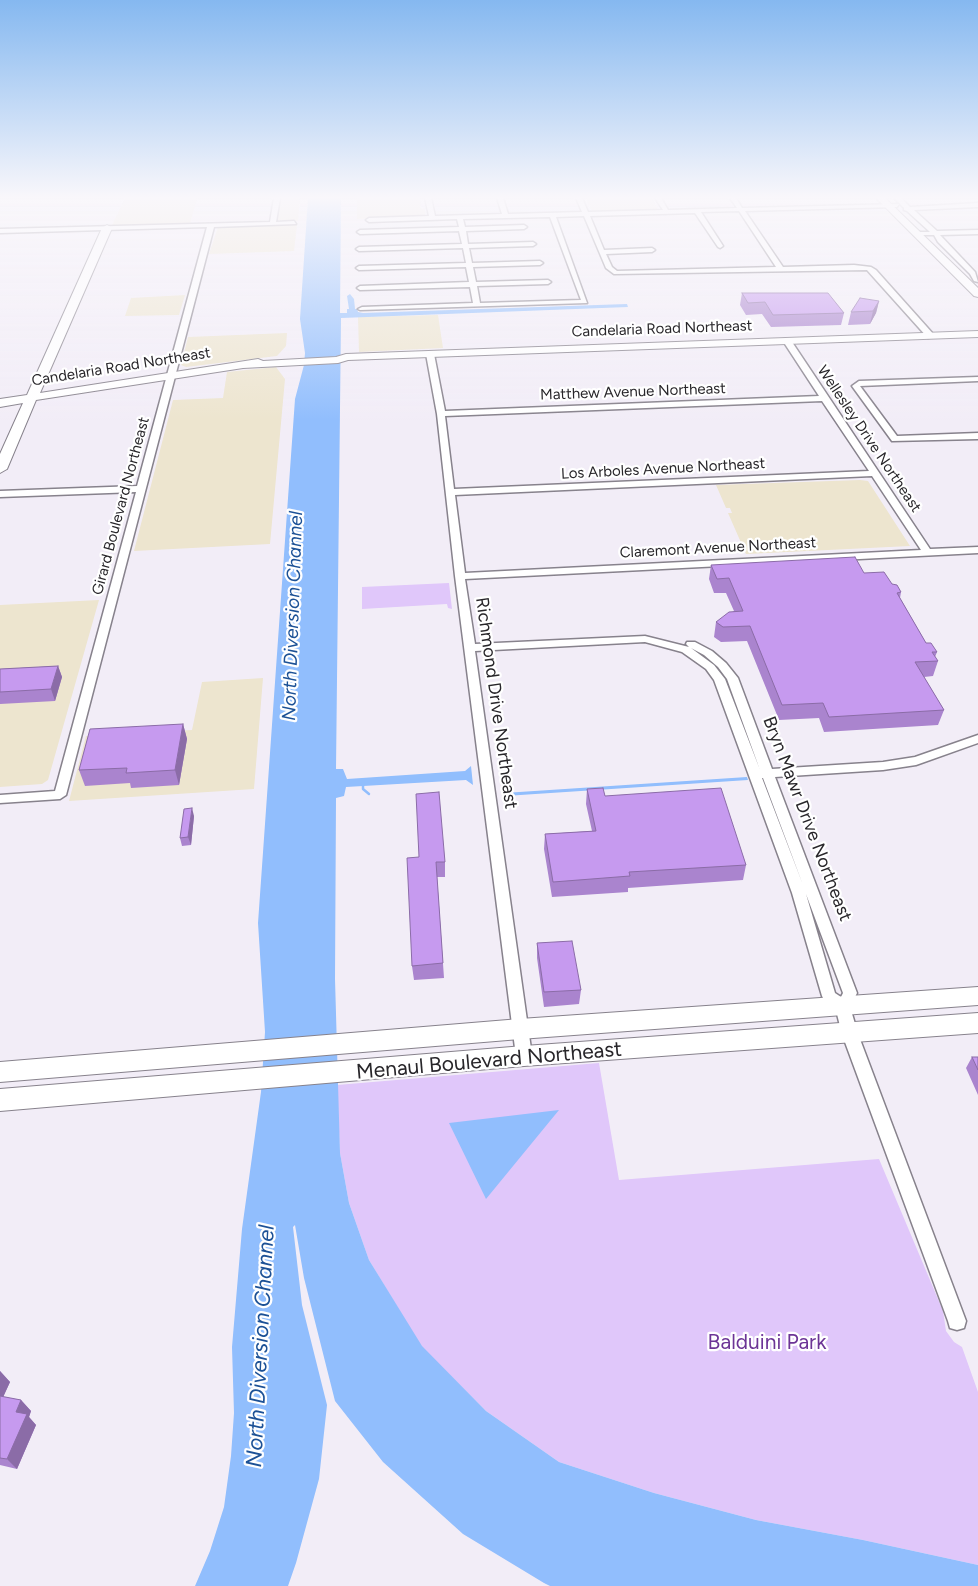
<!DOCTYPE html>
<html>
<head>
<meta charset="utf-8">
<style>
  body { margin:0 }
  canvas { display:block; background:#f2edf7 }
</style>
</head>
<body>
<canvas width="978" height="1586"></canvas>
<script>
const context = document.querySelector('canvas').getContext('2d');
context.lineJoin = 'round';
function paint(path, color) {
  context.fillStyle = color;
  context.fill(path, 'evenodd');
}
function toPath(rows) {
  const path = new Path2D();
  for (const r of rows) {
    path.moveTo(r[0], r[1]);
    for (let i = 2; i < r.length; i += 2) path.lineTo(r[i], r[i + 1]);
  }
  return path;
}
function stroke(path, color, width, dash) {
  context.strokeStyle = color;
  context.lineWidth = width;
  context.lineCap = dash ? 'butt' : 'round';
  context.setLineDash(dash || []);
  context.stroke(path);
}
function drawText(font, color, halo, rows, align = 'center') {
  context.font = font + ' Figtree,sans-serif';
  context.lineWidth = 4.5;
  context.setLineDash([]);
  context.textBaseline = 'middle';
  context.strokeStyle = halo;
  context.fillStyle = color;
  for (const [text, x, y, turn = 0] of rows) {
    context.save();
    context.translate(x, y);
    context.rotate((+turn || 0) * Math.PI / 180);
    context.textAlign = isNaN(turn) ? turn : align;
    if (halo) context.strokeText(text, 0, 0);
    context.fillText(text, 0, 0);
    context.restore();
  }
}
const industrial = toPath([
  [125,198,197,198,190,224,112,225],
  [278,198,300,198,298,221,276,220],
  [357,198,420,198,421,208,425,209,425,216,357,219],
  [586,198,652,198,658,209,592,212],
  [270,225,297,225,294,251,209,254,218,227],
  [185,295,179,315,125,316,131,298],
  [438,315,443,348,359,352,358,317],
  [287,333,286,346,277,356,186,367,181,365,188,337],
  [276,367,285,379,270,544,134,551,173,400,223,398,227,372],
  [860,480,868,481,910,546,746,554,728,513,732,513,730,508,726,508,716,485],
  [99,600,48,780,42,784,0,787,0,605],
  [263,678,254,789,69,801,86,736,192,730,202,682]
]);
const green = toPath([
  [449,583,452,609,448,608,447,604,362,609,362,587],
  [599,1063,619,1180,879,1159,943,1311,946,1331,954,1342,962,1347,978,1392,978,1565,863,1540,756,1520,654,1493,559,1462,486,1411,421,1346,369,1260,349,1203,340,1153,337,1085]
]);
const water = toPath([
  [308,198,341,198,340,313,347,313,347,309,349,309,347,296,350,294,354,299,355,309,357,309,358,312,363,313,627,304,628,307,341,318,336,769,343,769,347,779,465,771,471,766,473,785,466,780,346,787,344,796,336,798,335,979,340,1153,349,1203,369,1260,422,1346,486,1411,559,1462,654,1493,756,1520,863,1540,978,1565,978,1586,550,1586,544,1583,463,1534,383,1462,335,1401,304,1278,295,1225,293,1227,302,1305,327,1405,319,1479,296,1563,288,1586,195,1586,210,1551,224,1507,231,1456,234,1413,232,1347,242,1229,261,1092,265,1032,258,923,295,399,304,365,305,353,300,319],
  [747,777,748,780,505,796,504,793],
  [559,1110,486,1199,449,1123]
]);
const stream = toPath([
  [363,783,363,789,369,794]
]);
const street = toPath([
  [274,198,280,198,276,222,294,221,296,224,214,227,66,795,60,799,0,803,0,795,55,791,136,492,0,497,0,491,137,486,207,227,0,233,0,229,270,222,274,198],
  [425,198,431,198,435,216,502,214,497,198,503,198,508,214,582,212,576,198,582,198,588,212,663,210,655,198,661,198,668,210,737,208,730,198,736,198,742,208,899,204,897,207,745,211,783,267,854,265,871,267,876,270,935,336,928,338,867,270,614,274,606,268,584,216,556,217,587,303,360,310,358,309,362,307,473,303,470,287,360,290,357,288,360,286,469,282,466,267,359,270,356,268,359,266,466,263,463,248,359,251,356,249,359,247,462,244,459,231,360,234,357,232,360,230,459,227,457,219,369,222,366,220,369,218,429,216,425,198],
  [739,211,776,267,617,271,612,267,606,254,652,252,655,250,652,248,604,250,590,216,695,213,718,247,720,248,723,246,701,212,739,211],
  [550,217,581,300,480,303,477,286,548,284,551,282,548,280,476,282,473,267,540,265,543,263,540,261,472,263,469,248,533,246,536,244,533,242,468,244,466,231,524,229,527,227,524,225,465,227,463,219,550,217],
  [894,198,901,198,910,207,978,203,978,207,914,210,937,231,978,230,978,234,940,235,975,272,978,282,974,281,970,274,938,242,934,235,915,235,914,234,917,232,930,232,907,211,904,210,904,208,894,198],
  [784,339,790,339,930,549,978,547,978,553,465,579,475,644,645,636,689,647,686,644,687,642,695,642,712,651,726,663,738,678,772,769,883,762,915,757,978,735,978,743,916,765,883,770,775,777,857,993,850,1007,858,1034,966,1321,964,1328,957,1330,950,1328,948,1321,842,1034,836,1010,824,1000,822,996,792,893,714,680,706,669,682,652,645,642,475,651,532,1056,529,1061,524,1063,519,1061,516,1056,455,576,437,414,426,354,430,352,434,354,445,411,819,396,783,341,784,339],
  [822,401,869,471,454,489,445,416,822,401],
  [872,476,921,550,465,573,455,495,872,476],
  [691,648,704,655,718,667,727,679,760,770,725,679,714,665,691,648],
  [762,778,763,778,803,885,762,778],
  [806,894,843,993,841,997,835,993,806,894],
  [978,377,978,381,860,386,897,436,978,433,978,439,892,441,852,386,859,381,978,377]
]);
const secondary = toPath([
  [876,198,885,198,978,288,978,297,974,296,876,198],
  [107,225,112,228,40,393,258,359,263,361,336,357,346,354,978,331,978,337,348,360,338,363,243,368,36,400,7,469,0,473,0,454,23,403,0,407,0,399,27,395,102,228,107,225],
  [978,987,978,1005,520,1039,0,1082,0,1062,520,1019,978,987],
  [978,1013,978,1033,524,1066,0,1111,0,1089,524,1046,978,1013]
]);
const wall = toPath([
  [742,293,844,313,841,325,771,327,762,314,746,315,740,305],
  [879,301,876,313,870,324,848,325,851,312],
  [711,565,864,573,892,584,901,592,900,598,926,643,937,652,935,657,938,661,933,676,924,677,944,710,938,725,824,732,819,718,779,720,747,641,721,642,714,637,716,622,734,611,726,593,714,593,709,579],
  [58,666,62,677,55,701,0,704,0,669],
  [183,724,187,739,179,785,131,788,130,783,85,786,79,770],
  [587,789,605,796,746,865,743,880,628,888,628,892,552,897,544,849,545,834,592,831,586,804],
  [194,816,191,845,182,846,180,838],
  [419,857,445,862,445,877,437,877,444,978,414,980,412,966],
  [537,943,581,990,579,1004,544,1007,537,958],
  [972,1057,978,1057,978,1095,966,1068],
  [0,1371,10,1382,3,1397,21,1400,31,1411,29,1417,36,1425,17,1469,0,1465]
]);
const shadedWall = toPath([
  [879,301,876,313,870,324,873,311],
  [58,666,62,677,55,701,51,689],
  [183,724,187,739,179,785,175,770],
  [192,808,194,816,191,845,188,837],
  [0,1371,10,1382,0,1404],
  [21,1400,31,1411,29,1417,36,1425,17,1469,7,1459,16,1412]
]);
const building = toPath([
  [742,293,828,293,844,313,773,315,765,302,748,303,742,293],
  [860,298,879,301,873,311,851,312,860,298],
  [855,557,864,573,884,572,892,584,897,585,901,592,897,593,926,643,931,643,937,652,932,652,938,661,915,662,944,710,829,717,823,703,782,705,750,626,723,627,716,622,729,612,743,611,729,578,717,579,711,565,855,557],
  [58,666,51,689,0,692,0,669,58,666],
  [183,724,175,770,126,773,127,768,79,770,90,729,183,724],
  [603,788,605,796,721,788,746,865,629,872,630,876,553,882,545,834,596,831,587,789,603,788],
  [439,792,445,862,436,862,443,963,412,966,407,858,419,857,416,794,439,792],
  [192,808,188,837,180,838,184,809,192,808],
  [572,941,581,990,544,992,537,943,572,941],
  [972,1057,978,1057,978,1070,972,1057],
  [0,1396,21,1400,16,1412,27,1414,7,1459,0,1458,0,1396]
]);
const farStreetnames = [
  ["Candelaria Road Northeast",662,329,-2],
  ["Candelaria Road Northeast",121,367,-9],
  ["Matthew Avenue Northeast",633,392,-2],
  ["Wellesley Drive Northeast",869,439,56],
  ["Los Arboles Avenue Northeast",663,469,-3],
  ["Girard Boulevard Northeast",121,506,-75],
  ["Claremont Avenue Northeast",718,548,-3]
];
const streetNames = [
  ["Richmond Drive Northeast",496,703,82],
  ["Bryn Mawr Drive Northeast",807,819,69]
];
const waterNames = [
  ["North Diversion Channel",293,616,-88]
];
const nearStreetnames = [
  ["Menaul Boulevard Northeast",489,1061,-5]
];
const nearParknames = [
  ["Balduini Park",767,1343]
];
const nearWaternames = [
  ["North Diversion Channel",261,1346,-87]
];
paint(industrial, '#ede5cf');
paint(green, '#e0c7fa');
paint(water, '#91befd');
stroke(stream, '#91befd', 2.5);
stroke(street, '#87828c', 3);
stroke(secondary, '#87828c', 2);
paint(street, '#fff');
paint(secondary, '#fff');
paint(wall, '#aa84ce');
paint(shadedWall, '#8b6ca7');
paint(building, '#c69aef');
stroke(building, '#8b6ca7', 1);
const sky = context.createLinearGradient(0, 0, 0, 420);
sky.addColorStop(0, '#85b8f0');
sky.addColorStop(0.47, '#f9f7fb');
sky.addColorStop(1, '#f9f7fb00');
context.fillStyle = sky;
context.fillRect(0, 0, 978, 420);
drawText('15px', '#28262a', '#fff', farStreetnames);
drawText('18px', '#28262a', '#fff', streetNames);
drawText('italic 19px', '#1c5196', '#fff', waterNames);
drawText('21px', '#28262a', '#fff', nearStreetnames);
drawText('21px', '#6c3496', '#fff', nearParknames);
drawText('italic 22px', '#1c5196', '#fff', nearWaternames);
</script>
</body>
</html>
